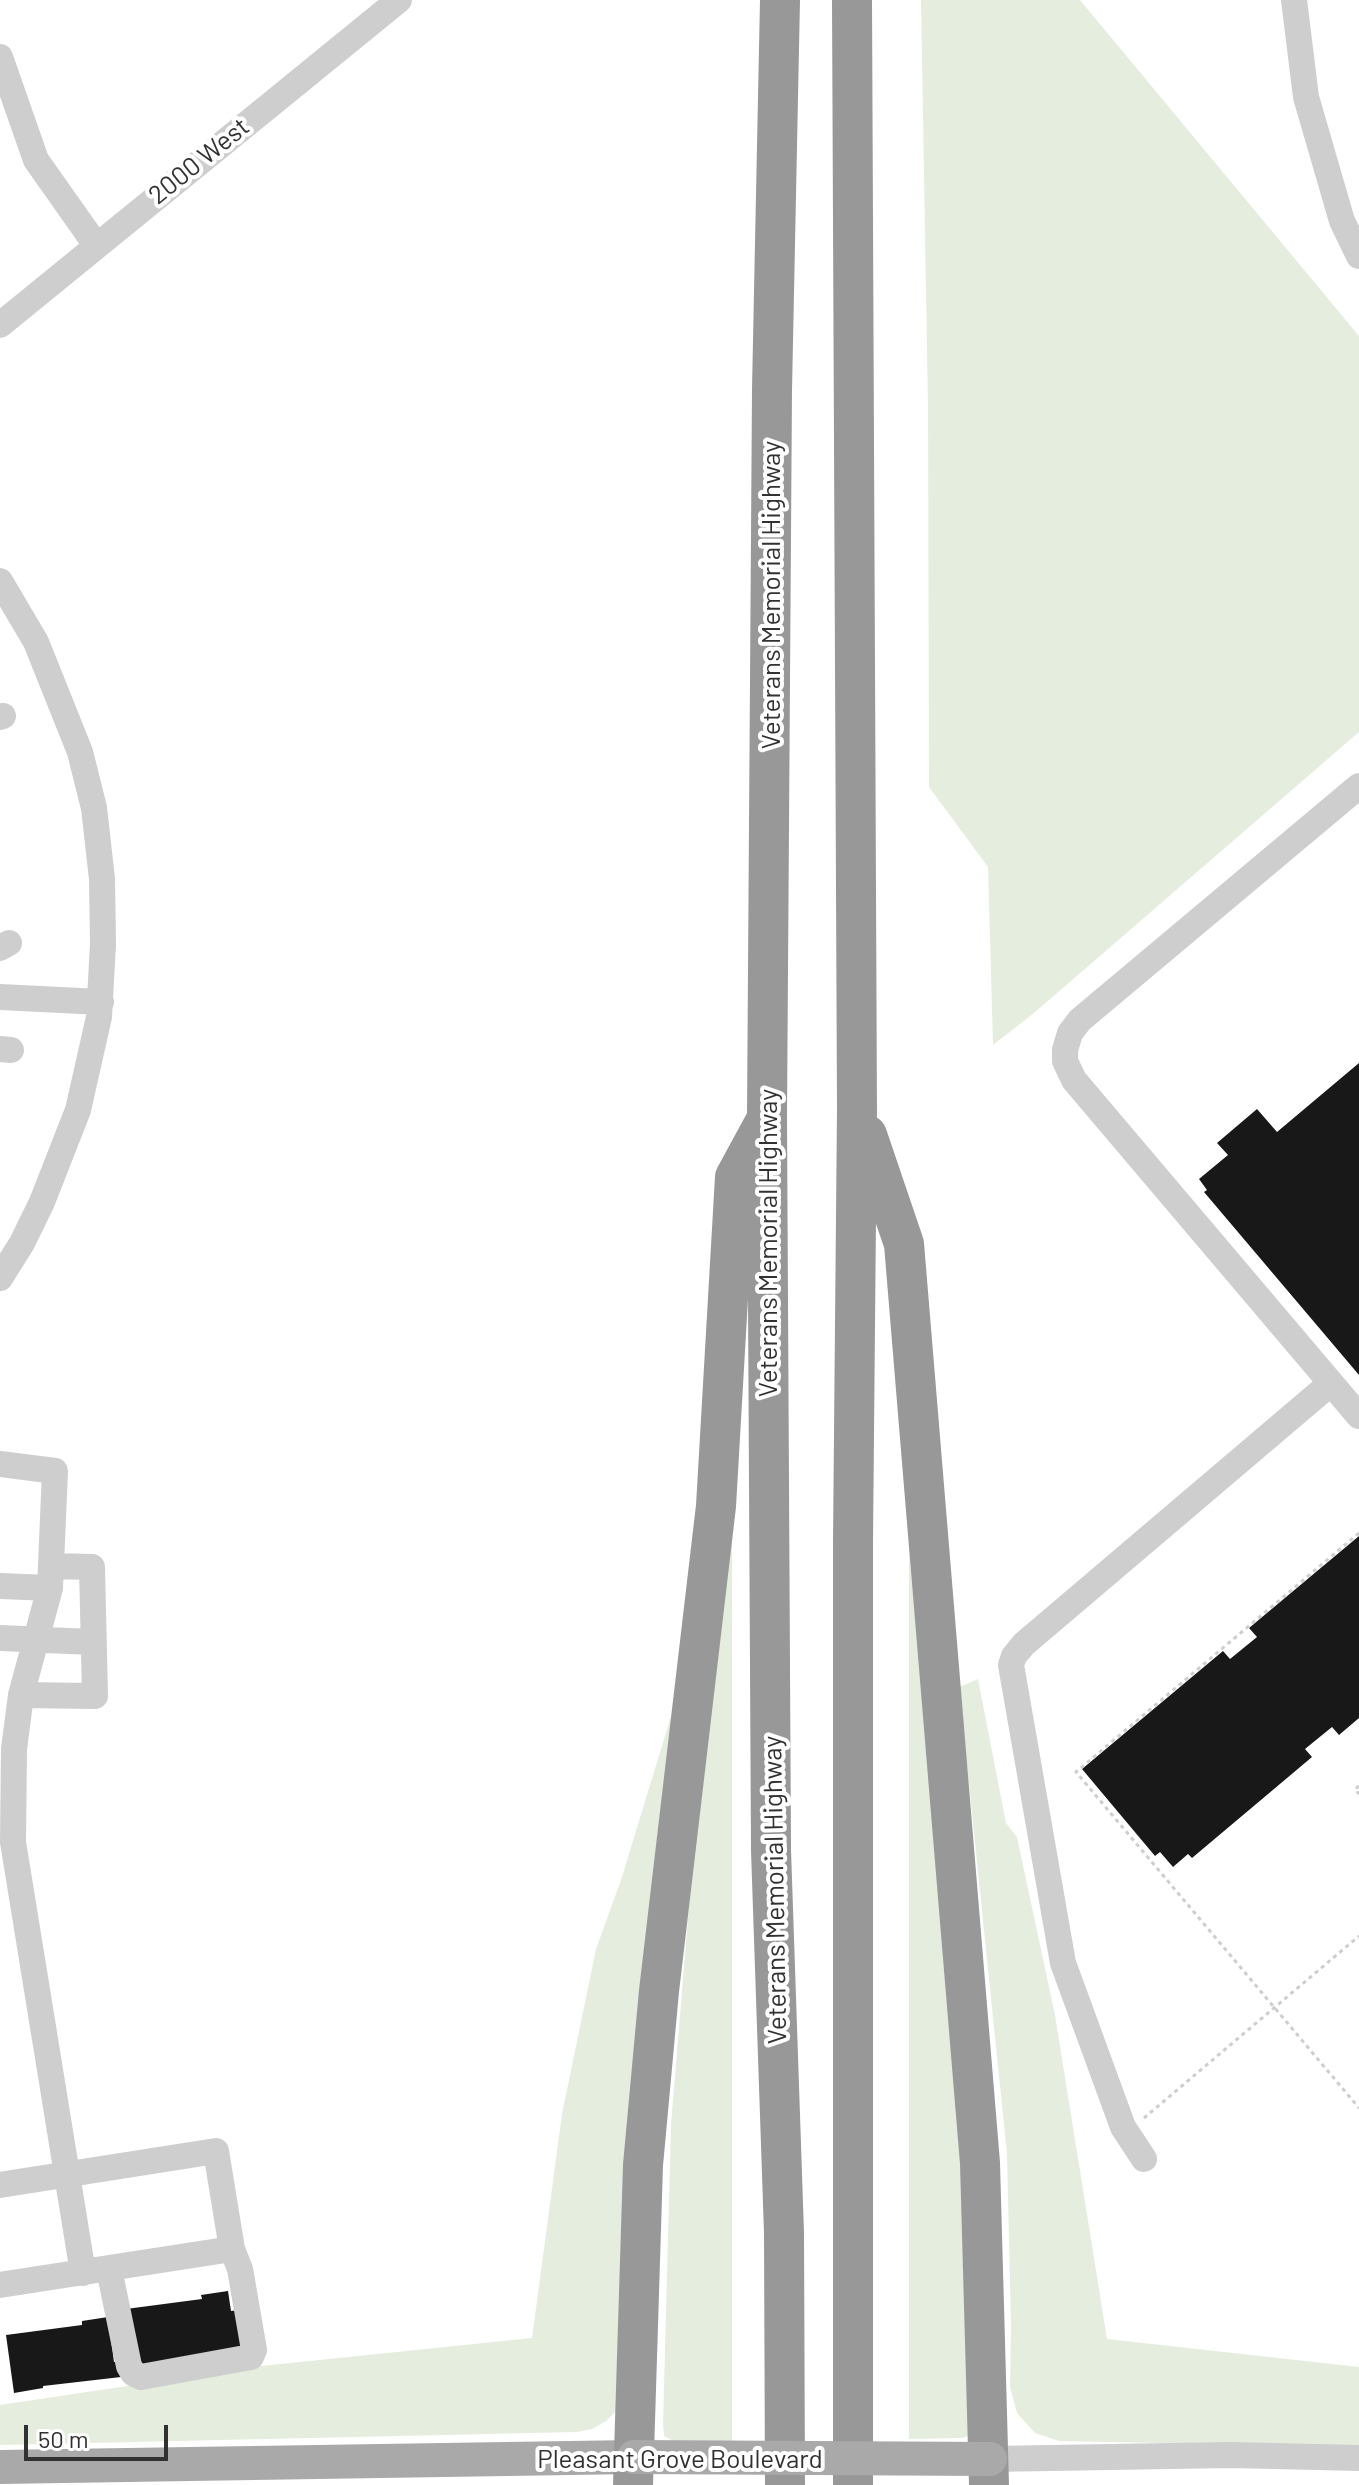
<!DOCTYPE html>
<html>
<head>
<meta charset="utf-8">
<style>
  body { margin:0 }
  #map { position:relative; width:1359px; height:2485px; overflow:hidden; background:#fff; font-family:Barlow,sans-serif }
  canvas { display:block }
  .scale { position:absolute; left:24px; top:2425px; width:144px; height:36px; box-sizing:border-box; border:4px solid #313131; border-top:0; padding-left:10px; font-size:24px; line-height:28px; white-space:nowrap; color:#313131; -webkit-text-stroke:6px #fff; paint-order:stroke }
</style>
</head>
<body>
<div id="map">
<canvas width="1359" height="2485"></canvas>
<div class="scale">50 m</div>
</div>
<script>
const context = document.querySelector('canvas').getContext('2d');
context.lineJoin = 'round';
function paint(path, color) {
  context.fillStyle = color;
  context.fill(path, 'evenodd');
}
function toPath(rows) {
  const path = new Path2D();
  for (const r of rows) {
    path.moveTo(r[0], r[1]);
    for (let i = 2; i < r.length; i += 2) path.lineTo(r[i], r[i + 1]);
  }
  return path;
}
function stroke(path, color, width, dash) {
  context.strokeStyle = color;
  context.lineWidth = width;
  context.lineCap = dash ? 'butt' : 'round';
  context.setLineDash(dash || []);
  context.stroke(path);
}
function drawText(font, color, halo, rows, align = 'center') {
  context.font = font + ' Barlow,sans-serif';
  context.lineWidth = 8;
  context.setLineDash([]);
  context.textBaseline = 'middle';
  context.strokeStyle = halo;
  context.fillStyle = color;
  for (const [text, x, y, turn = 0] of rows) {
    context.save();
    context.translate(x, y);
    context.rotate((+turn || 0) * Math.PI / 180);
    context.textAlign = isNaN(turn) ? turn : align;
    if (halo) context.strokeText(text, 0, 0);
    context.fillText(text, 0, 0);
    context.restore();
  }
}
const green = toPath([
  [921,0,1080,0,1359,336,1359,732,1034,1013,993,1045,988,867,929,787,928,410],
  [732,1438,732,2441,675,2442,664,2436,663,2424,671,2125,718,1552],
  [909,1553,971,2197,971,2435,962,2438,909,2439],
  [978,1679,1006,1823,1017,1837,1055,2015,1107,2339,1359,2367,1359,2447,1059,2441,1035,2433,1017,2413,1010,2387,1011,2327,1007,2154,959,1687],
  [672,1713,618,2409,606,2421,592,2429,577,2432,0,2445,0,2405,261,2366,532,2338,562,2114,596,1949,621,1880]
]);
const building = toPath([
  [1359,1063,1359,1375,1204,1192,1207,1190,1199,1179,1228,1155,1217,1143,1257,1109,1277,1132],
  [1359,1536,1359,1718,1339,1735,1332,1727,1305,1749,1312,1757,1192,1858,1188,1854,1173,1867,1160,1852,1155,1856,1082,1769,1223,1651,1230,1659,1257,1637,1249,1628],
  [228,2291,231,2311,239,2310,241,2351,134,2366,126,2309,202,2299,201,2295],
  [108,2317,114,2362,119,2361,121,2377,43,2386,43,2388,14,2393,6,2335,82,2325,82,2321]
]);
const path = toPath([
  [1359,1533,1076,1772,1359,2108],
  [1359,1786,1355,1789,1359,1794],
  [1144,2118,1359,1936]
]);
const minor = toPath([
  [1294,0,1306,97,1342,221,1359,256],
  [0,57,36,160,96,245],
  [0,325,399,0],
  [0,581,36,642,80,752,94,808,102,879,103,944,99,1017,78,1110,42,1202,22,1243,0,1278],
  [0,717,3,716],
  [1359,786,1080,1020,1070,1033,1065,1050,1065,1061,1074,1080,1359,1416],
  [0,948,9,943],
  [0,997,101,1002],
  [0,1049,11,1050],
  [0,1464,55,1471,50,1588,21,1695,14,1749,13,1842,83,2273],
  [0,1586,50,1588],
  [0,1638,92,1642],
  [21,1695,95,1696,92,1567,52,1566],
  [1144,2159,1123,2127,1063,1963,1011,1665,1014,1656,1024,1644,1331,1383],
  [0,2185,216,2151,232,2249,0,2285],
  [109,2269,129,2366,133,2373,141,2377,251,2357,254,2350,240,2269,232,2249],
  [990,2459,1231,2455,1359,2458]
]);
const major = toPath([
  [0,2467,634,2457]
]);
const highway = toPath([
  [780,0,772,390,767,1116,771,1850,784,2233,785,2485],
  [852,0,857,1108,853,1542,853,2485],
  [867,1135,904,1244,980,2163,989,2485],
  [633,2485,643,2165,659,1991,716,1506,735,1177,766,1120]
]);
const majorBridge = toPath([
  [634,2457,990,2459]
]);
const streetNames = [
  ["2000 West",199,161,-39],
  ["Veterans Memorial Highway",771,595,-90],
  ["Veterans Memorial Highway",768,1243,-90],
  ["Veterans Memorial Highway",775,1890,-91],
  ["Pleasant Grove Boulevard",680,2459]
];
paint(green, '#e5eede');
paint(building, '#181818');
stroke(path, '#cecece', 3, [4, 4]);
stroke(minor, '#cecece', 26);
stroke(major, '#a9a9a9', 34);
stroke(highway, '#989898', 40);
stroke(majorBridge, '#a9a9a9', 34);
drawText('26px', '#313131', '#fff', streetNames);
</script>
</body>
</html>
